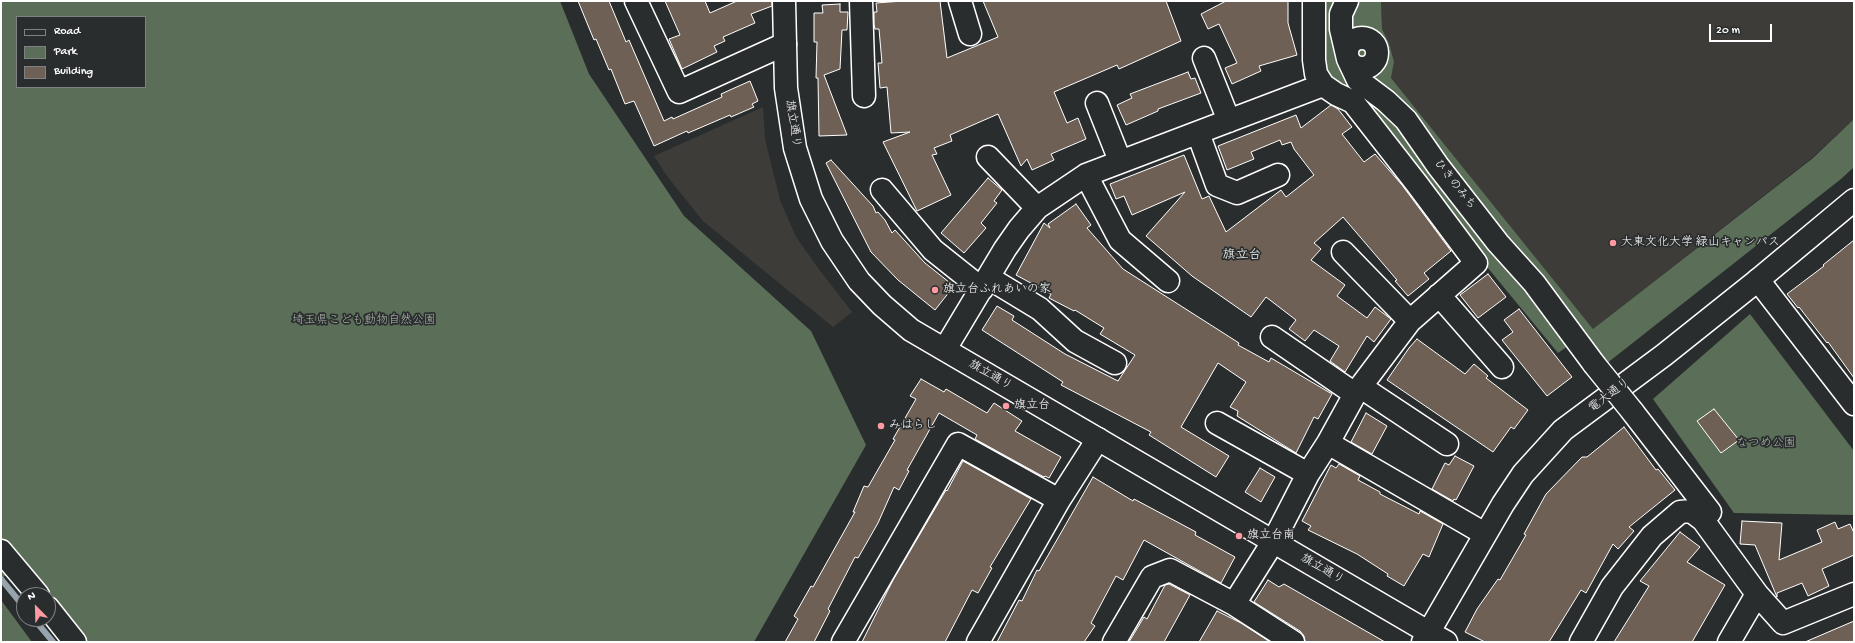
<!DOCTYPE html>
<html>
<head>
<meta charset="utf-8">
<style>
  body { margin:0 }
  #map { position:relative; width:1855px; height:643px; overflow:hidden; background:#2a2d2e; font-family:"Gochi Hand",sans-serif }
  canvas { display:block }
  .frame { position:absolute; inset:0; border:2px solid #fff; pointer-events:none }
  .legend { position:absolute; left:16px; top:16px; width:130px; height:72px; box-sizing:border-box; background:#2a2d2e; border:1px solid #7f8182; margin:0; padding:5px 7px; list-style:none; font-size:12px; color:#fff }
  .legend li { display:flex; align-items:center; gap:8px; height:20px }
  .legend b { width:20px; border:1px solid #7f8182 }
  .north { position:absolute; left:16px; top:587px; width:40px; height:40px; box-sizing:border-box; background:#2a2d2e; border:1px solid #7f8182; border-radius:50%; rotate:337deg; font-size:11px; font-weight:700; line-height:16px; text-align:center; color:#fff }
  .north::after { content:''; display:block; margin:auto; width:14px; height:18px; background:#ff9aa2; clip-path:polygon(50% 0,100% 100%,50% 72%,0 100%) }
  .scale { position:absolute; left:1709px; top:24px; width:63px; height:18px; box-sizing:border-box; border:2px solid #fff; border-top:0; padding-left:5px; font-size:12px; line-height:14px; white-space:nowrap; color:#fff; -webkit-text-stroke:3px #2a2d2e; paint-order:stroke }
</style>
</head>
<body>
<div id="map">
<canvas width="1855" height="643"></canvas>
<div class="frame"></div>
<ul class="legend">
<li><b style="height:5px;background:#2a2d2e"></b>Road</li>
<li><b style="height:11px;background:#5b6e58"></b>Park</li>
<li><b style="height:11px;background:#6e6054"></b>Building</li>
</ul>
<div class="north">N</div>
<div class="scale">20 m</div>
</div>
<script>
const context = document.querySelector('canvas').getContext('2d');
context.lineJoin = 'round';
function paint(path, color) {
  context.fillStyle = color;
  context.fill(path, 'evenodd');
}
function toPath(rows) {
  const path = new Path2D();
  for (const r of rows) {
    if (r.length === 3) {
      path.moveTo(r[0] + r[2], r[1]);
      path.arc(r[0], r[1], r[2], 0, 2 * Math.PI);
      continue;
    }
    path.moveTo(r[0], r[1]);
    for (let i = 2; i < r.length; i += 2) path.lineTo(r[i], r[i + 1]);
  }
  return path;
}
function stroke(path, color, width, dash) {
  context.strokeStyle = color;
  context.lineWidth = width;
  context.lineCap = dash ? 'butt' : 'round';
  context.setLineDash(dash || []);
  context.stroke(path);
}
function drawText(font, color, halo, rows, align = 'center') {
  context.font = font + ' "Gochi Hand","Klee One",sans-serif';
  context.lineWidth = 3.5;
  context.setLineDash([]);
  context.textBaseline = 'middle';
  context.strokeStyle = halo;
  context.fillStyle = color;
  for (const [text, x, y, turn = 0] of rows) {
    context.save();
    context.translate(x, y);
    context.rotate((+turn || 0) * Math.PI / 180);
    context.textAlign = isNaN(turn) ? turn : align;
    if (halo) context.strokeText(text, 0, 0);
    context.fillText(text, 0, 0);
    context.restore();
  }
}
const built = toPath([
  [1381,1,1854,1,1854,119,1813,157,1593,329,1391,78,1394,62,1389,43,1382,29],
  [763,107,765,139,780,200,796,237,818,268,852,312,833,327,703,221,667,176,654,156]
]);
const green = toPath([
  [1,1,560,1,589,74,684,216,811,331,866,445,754,642,84,642,25,566,1,578],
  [17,17,145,17,145,87,17,87],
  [1324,1,1381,1,1382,29,1389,43,1394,62,1391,78,1593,329,1813,158,1854,119,1854,167,1841,179,1592,375,1571,344,1558,353,1328,74,1322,51],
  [1750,314,1854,451,1854,515,1734,513,1653,399],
  [1,600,32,642,1,642]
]);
const stream = toPath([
  [1,579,24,607],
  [34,619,53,642]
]);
const building = toPath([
  [578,1,609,1,626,42,629,40,664,121,672,117,673,119,722,97,721,94,750,81,758,101,752,104,754,107,731,117,730,115,688,133,687,131,654,146,634,101,625,104,611,69,609,70,596,39,594,40,578,1],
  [665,1,705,1,710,13,737,1,772,1,772,6,751,14,755,23,723,37,725,41,714,46,717,52,682,69,669,39,680,35,665,1],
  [903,1,940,1,947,58,998,37,983,1,1166,1,1181,41,1119,69,1117,65,1054,92,1067,123,1078,118,1086,139,1051,154,1054,160,1032,170,1027,159,1021,166,998,114,950,135,952,141,934,148,937,154,932,155,951,195,917,211,883,142,910,132,891,133,887,87,880,88,878,63,882,63,879,29,875,29,874,24,874,12,877,12,876,3,903,1],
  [1226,1,1288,1,1288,23,1297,55,1259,66,1261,71,1232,84,1225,68,1237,63,1219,24,1208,29,1201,14,1226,1],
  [840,4,840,12,848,12,847,30,842,30,840,69,824,75,847,135,819,136,818,78,816,78,817,42,814,42,814,13,823,13,822,5,840,4],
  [1188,72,1191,79,1195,78,1201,93,1158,109,1158,111,1126,125,1117,105,1132,98,1130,94,1188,72],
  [1331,105,1338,109,1352,127,1342,134,1364,162,1375,154,1402,185,1451,251,1424,273,1429,279,1408,296,1395,281,1397,280,1343,217,1314,243,1321,249,1311,260,1345,285,1337,296,1367,318,1375,307,1391,319,1374,342,1367,336,1345,372,1330,361,1339,346,1314,330,1305,341,1289,329,1296,320,1266,297,1251,317,1192,276,1146,236,1185,192,1132,215,1124,196,1116,199,1110,184,1184,155,1202,199,1209,196,1226,232,1281,190,1286,197,1314,175,1294,149,1291,142,1282,145,1280,140,1251,152,1254,159,1227,170,1218,146,1296,115,1301,128,1331,105],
  [831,160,873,206,876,213,878,212,885,220,892,233,895,230,925,263,954,286,935,310,898,280,871,252,826,163,831,160],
  [988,178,1002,190,994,201,997,203,981,223,986,228,964,253,941,233,988,178],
  [1076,204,1091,225,1087,228,1123,269,1239,343,1238,345,1269,362,1271,358,1332,394,1318,419,1314,417,1296,453,1237,416,1238,411,1230,407,1246,382,1218,363,1181,427,1229,456,1216,477,1149,435,1151,432,1061,385,1063,382,982,330,997,306,1014,316,1012,320,1065,354,1118,381,1135,355,1100,334,1104,328,1075,310,1074,311,1049,298,1051,294,1016,275,1044,223,1050,228,1048,224,1076,204],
  [1854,240,1854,378,1828,342,1827,343,1799,307,1798,308,1787,294,1824,266,1823,265,1854,240],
  [1488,274,1506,297,1478,318,1460,295,1488,274],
  [1519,309,1572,377,1547,396,1502,340,1513,332,1504,320,1519,309],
  [1417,339,1465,374,1474,364,1488,376,1486,378,1528,410,1514,429,1511,427,1493,452,1387,380,1409,348,1417,339],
  [921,379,944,392,946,389,987,413,994,403,1022,421,1015,431,1061,457,1049,478,1045,476,1044,477,975,439,977,435,939,413,907,470,909,471,899,490,894,487,878,523,858,558,855,557,828,609,830,611,814,642,785,642,798,619,794,616,811,586,813,587,855,512,853,512,864,486,868,487,895,440,893,439,916,399,910,396,921,379],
  [1714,409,1739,440,1721,453,1697,421,1714,409],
  [1366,413,1387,426,1372,454,1351,442,1366,413],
  [1624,427,1656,470,1658,469,1675,490,1629,527,1634,531,1618,549,1613,544,1586,593,1581,590,1549,642,1485,642,1465,632,1477,609,1498,579,1500,580,1526,535,1524,534,1546,494,1582,457,1587,457,1624,427],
  [1455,456,1474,466,1456,500,1454,499,1453,501,1432,489,1445,463,1449,465,1455,456],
  [963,461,1031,499,990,567,992,568,978,593,972,590,945,642,862,642,893,580,946,490,947,491,963,461],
  [1339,464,1360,476,1358,480,1380,492,1380,494,1419,514,1420,511,1443,524,1429,557,1423,554,1404,586,1387,576,1388,574,1357,554,1308,530,1311,526,1302,521,1331,465,1336,468,1339,464],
  [1260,468,1275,477,1261,502,1245,492,1260,468],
  [1093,477,1133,501,1134,499,1196,532,1195,535,1235,557,1221,583,1144,540,1123,580,1116,576,1091,623,1095,626,1084,642,997,642,1019,600,1022,601,1037,570,1039,571,1093,477],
  [1742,521,1782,523,1779,560,1822,542,1817,530,1835,522,1838,529,1850,524,1854,533,1854,555,1822,569,1829,586,1808,596,1802,583,1777,593,1777,597,1755,545,1740,544,1742,521],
  [1680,532,1700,547,1687,562,1725,585,1692,642,1614,642,1649,586,1640,581,1680,532],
  [1268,580,1279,587,1284,584,1385,642,1305,642,1304,636,1300,631,1254,602,1268,580],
  [1169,584,1190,595,1164,642,1129,642,1144,617,1147,619,1165,585,1169,584],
  [1217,611,1241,623,1270,642,1199,642,1217,611],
  [1854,621,1854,642,1805,642,1854,621]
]);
const street = toPath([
  [636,1,679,92,785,44],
  [861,1,864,96],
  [960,1,970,34],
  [1347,1,1341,14,1341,29,1348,59,1358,80,1386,101,1406,120,1438,166,1498,243,1534,283,1594,364],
  [1362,53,15],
  [1204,58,1229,121],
  [1097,103,1120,161],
  [1198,133,1217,185,1237,193,1278,175],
  [988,157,1037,208],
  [1086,175,1120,240,1168,281],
  [882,190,933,250,982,289],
  [1343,252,1410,321],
  [989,278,1040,309,1075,341,1115,363],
  [1758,280,1854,404],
  [1439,295,1502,367],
  [1272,337,1355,394],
  [945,349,1005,249,1019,229,1037,208,1086,175,1323,85],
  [1361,387,1447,444],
  [1632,411,1710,512,1703,520],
  [1217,423,1308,474],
  [1328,443,1485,534],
  [1,551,38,595],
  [48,608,75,642],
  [1428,632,1446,642],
  [843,642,958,444,1059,500],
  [978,642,1059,500,1098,439],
  [1114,642,1152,577,1170,570,1234,604],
  [1293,642,1234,604,1273,542,1308,474,1328,443,1355,394,1410,321,1476,263,1417,184,1353,102,1336,94,1323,85,1316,74,1314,60,1314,1],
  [1581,642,1612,587,1652,536,1680,512,1691,511,1703,520,1757,594,1783,623,1854,594],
  [1729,642,1757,594]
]);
const secondary = toPath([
  [784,1,786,88,795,148,811,199,832,241,859,281,882,305,911,330,1428,632],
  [1423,642,1503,504,1523,474,1563,430,1664,355,1758,280,1854,200]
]);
const streetBridge = toPath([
  [1594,364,1632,411]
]);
const markers = [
  [1613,243,4,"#ff9aa2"],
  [935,290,4,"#ff9aa2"],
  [1006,406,4,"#ff9aa2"],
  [881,426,4,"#ff9aa2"],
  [1239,536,4,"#ff9aa2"]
];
const streetNames = [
  ["旗立通り",792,124,81],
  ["ひきのみち",1454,185,52],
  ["旗立通り",990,376,30],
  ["電大通り",1610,396,-37],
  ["旗立通り",1322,570,30]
];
const poiNames = [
  ["大東文化大学 緑山キャンパス",1621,243],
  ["旗立台ふれあいの家",943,290],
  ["旗立台",1014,406],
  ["みはらし",889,426],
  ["旗立台南",1247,536]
];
const parkNames = [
  ["埼玉県こども動物自然公園",364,321],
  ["なつめ公園",1766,444]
];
const neighbourhoodNames = [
  ["旗立台",1242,256]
];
paint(built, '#3e3c39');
paint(green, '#5b6e58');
stroke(stream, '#98a4ad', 6);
paint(building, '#6e6054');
stroke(building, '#fff', 1);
stroke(street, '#fff', 25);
stroke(secondary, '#fff', 25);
stroke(street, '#2a2d2e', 22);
stroke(secondary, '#2a2d2e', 22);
stroke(streetBridge, '#fff', 25, []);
stroke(streetBridge, '#2a2d2e', 22);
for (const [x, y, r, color] of markers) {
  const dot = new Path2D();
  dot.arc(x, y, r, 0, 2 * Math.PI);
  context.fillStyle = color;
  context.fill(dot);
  stroke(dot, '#2a2d2e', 1.5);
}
drawText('12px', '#fff', '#2a2d2e', streetNames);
drawText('12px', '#fff', '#2a2d2e', poiNames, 'left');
drawText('12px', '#adb6ac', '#2a2d2e', parkNames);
drawText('13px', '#fff', '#2a2d2e', neighbourhoodNames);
</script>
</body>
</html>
